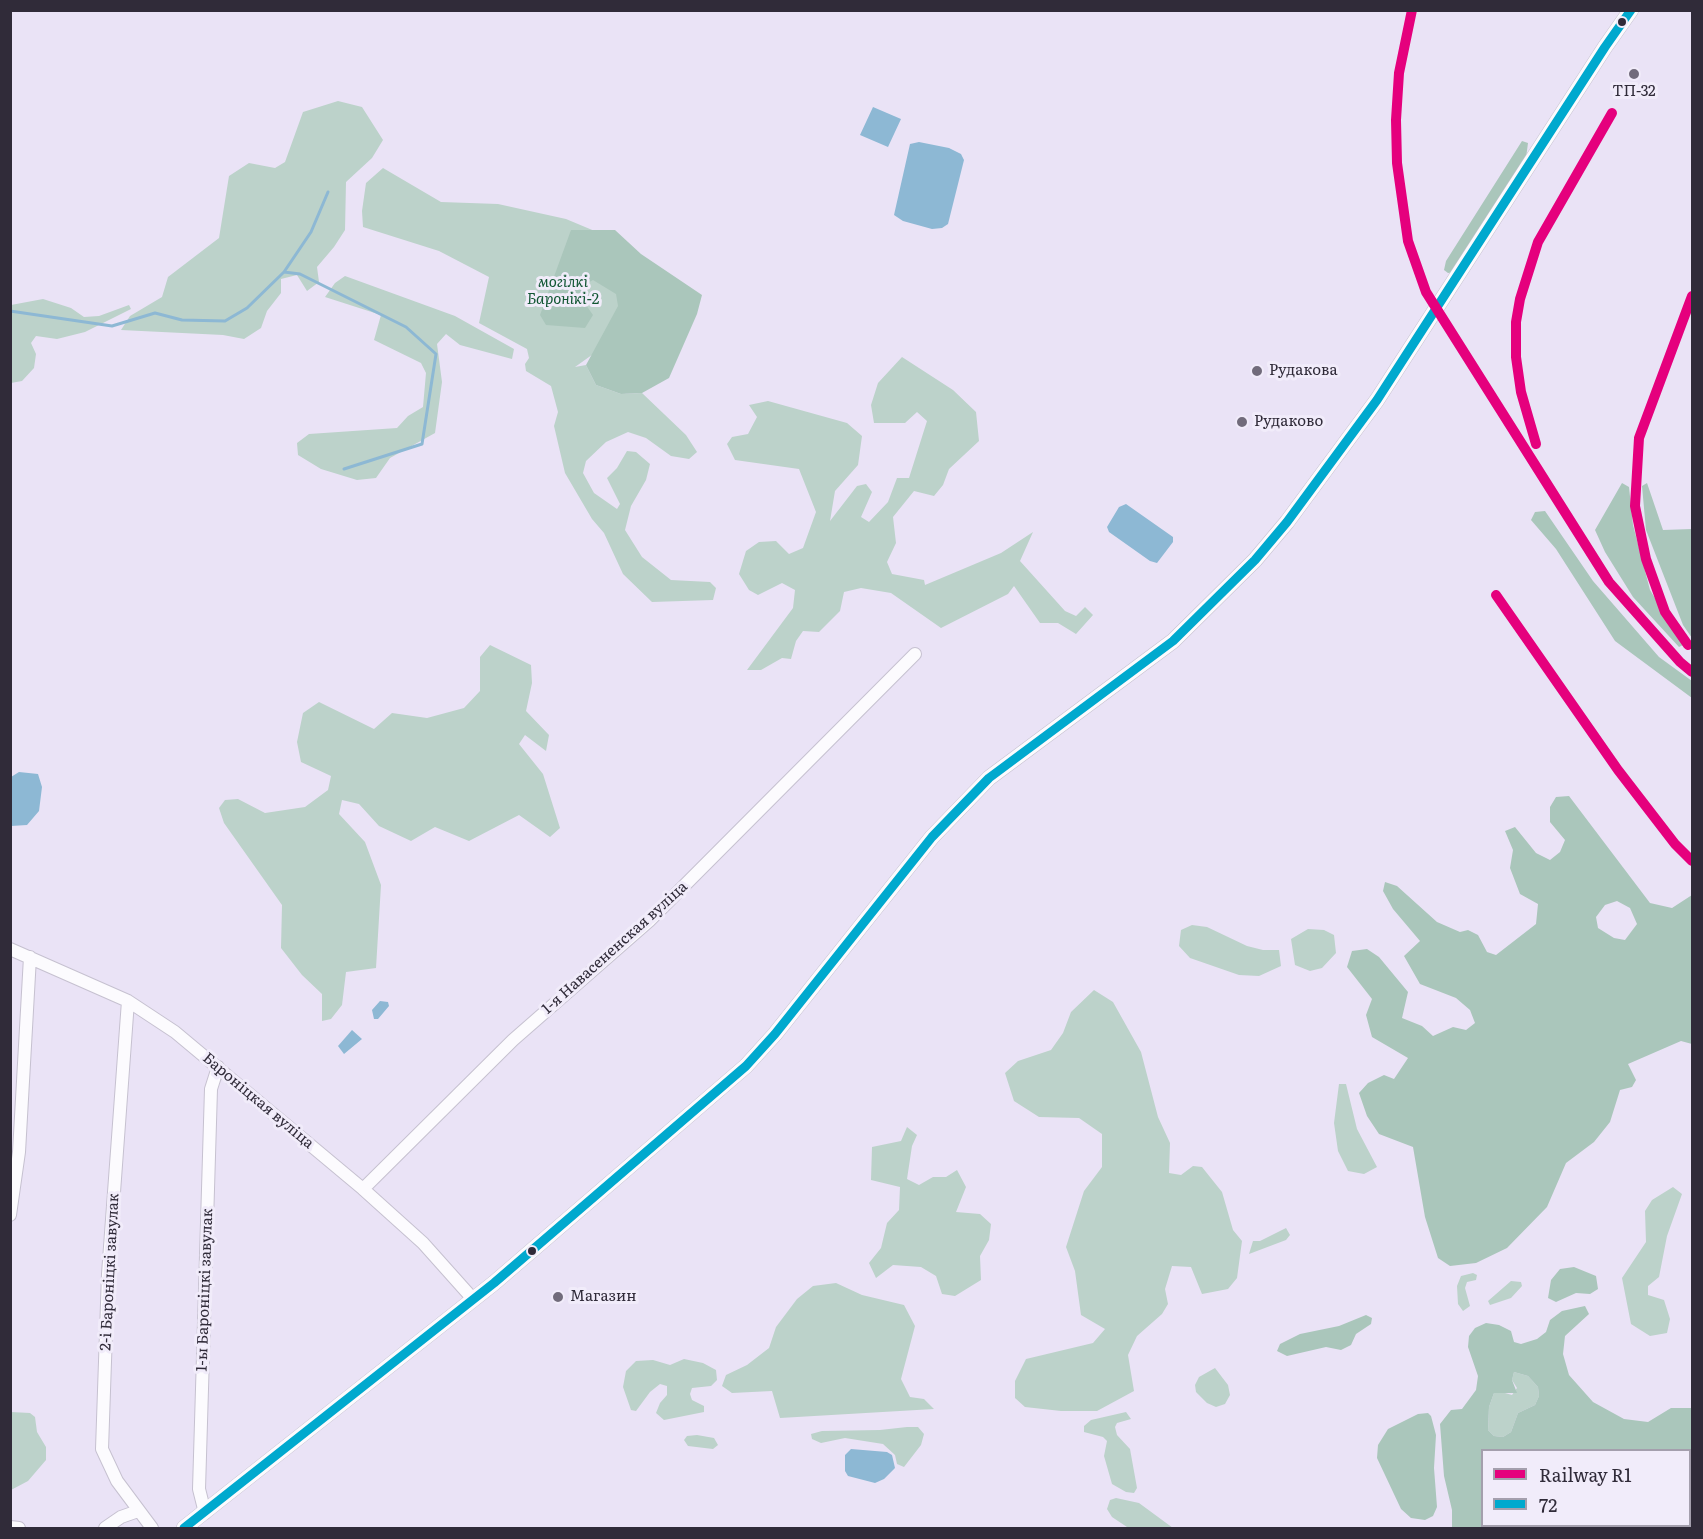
<!DOCTYPE html>
<html>
<head>
<meta charset="utf-8">
<style>
  body { margin:0 }
  #map { position:relative; width:1703px; height:1539px; overflow:hidden; background:#eae3f6; font-family:Literata,serif }
  canvas { display:block }
  .frame { position:absolute; inset:0; border:12px solid #302b39; pointer-events:none }
  .legend { position:absolute; left:1481px; top:1449px; width:210px; height:78px; box-sizing:border-box; background:#f1ecfa; border:2px solid #a49fad; margin:0; padding:8px 10px; list-style:none; font-size:18px; color:#302b39 }
  .legend li { display:flex; align-items:center; gap:12px; height:30px }
  .legend b { width:30px; border:2px solid #a49fad }
</style>
</head>
<body>
<div id="map">
<canvas width="1703" height="1539"></canvas>
<div class="frame"></div>
<ul class="legend">
<li><b style="height:8px;background:#e5007d"></b>Railway R1</li>
<li><b style="height:8px;background:#00a9ce"></b>72</li>
</ul>
</div>
<script>
const context = document.querySelector('canvas').getContext('2d');
context.lineJoin = 'round';
function paint(path, color) {
  context.fillStyle = color;
  context.fill(path, 'evenodd');
}
function toPath(rows) {
  const path = new Path2D();
  for (const r of rows) {
    path.moveTo(r[0], r[1]);
    for (let i = 2; i < r.length; i += 2) path.lineTo(r[i], r[i + 1]);
  }
  return path;
}
function stroke(path, color, width, dash) {
  context.strokeStyle = color;
  context.lineWidth = width;
  context.lineCap = dash ? 'butt' : 'round';
  context.setLineDash(dash || []);
  context.stroke(path);
}
function drawText(font, color, halo, rows, align = 'center') {
  context.font = font + ' Literata,serif';
  context.lineWidth = 6;
  context.setLineDash([]);
  context.textBaseline = 'middle';
  context.strokeStyle = halo;
  context.fillStyle = color;
  for (const [text, x, y, turn = 0] of rows) {
    context.save();
    context.translate(x, y);
    context.rotate((+turn || 0) * Math.PI / 180);
    context.textAlign = isNaN(turn) ? turn : align;
    if (halo) context.strokeText(text, 0, 0);
    context.fillText(text, 0, 0);
    context.restore();
  }
}
const green = toPath([
  [338,101,362,107,383,140,372,158,346,182,345,230,334,247,317,267,319,282,307,291,297,275,281,279,281,293,267,311,261,328,244,339,223,335,121,330,130,316,162,297,168,277,219,238,229,176,249,163,275,168,285,162,303,112],
  [383,168,441,202,498,204,566,219,609,237,659,276,596,352,575,367,586,365,596,385,621,394,642,393,686,435,697,452,689,459,671,456,646,438,628,432,606,442,586,461,583,473,594,493,617,509,620,504,607,478,617,468,627,451,636,452,650,464,646,480,631,506,625,530,642,557,671,580,710,582,716,588,713,600,652,602,623,574,604,533,592,519,565,473,554,426,558,412,551,386,526,371,525,364,529,358,527,349,479,323,489,277,439,251,363,227,362,211,366,183],
  [345,276,455,316,514,349,512,359,460,345,446,334,437,344,442,382,435,433,390,458,376,478,357,480,321,469,298,455,297,443,309,434,397,428,408,416,423,407,426,373,421,363,374,340,381,315,325,297,335,283],
  [43,299,71,308,84,317,99,316,129,305,131,309,85,332,57,339,36,336,31,343,36,354,34,368,22,381,11,383,11,305],
  [902,357,953,390,976,412,979,441,949,469,943,485,934,496,914,491,893,517,896,543,887,562,892,574,924,580,925,585,1001,553,1033,532,1020,561,1065,611,1076,616,1085,607,1093,615,1076,634,1058,623,1040,623,1014,586,1008,594,941,628,891,593,861,588,844,592,840,611,819,632,803,631,796,641,791,659,782,658,761,670,747,670,793,608,795,590,782,583,758,595,749,590,739,574,746,551,759,542,776,541,789,554,803,548,816,512,799,469,735,460,727,444,732,437,748,434,757,417,749,405,768,401,847,423,862,436,858,465,835,491,830,521,857,486,866,484,872,492,861,517,869,522,888,502,897,478,909,478,927,421,917,412,905,423,874,423,871,405,878,383],
  [490,645,531,665,532,683,526,711,549,735,546,751,525,735,519,744,543,774,560,828,550,837,519,815,469,841,435,827,411,841,379,826,359,804,342,800,339,814,365,842,381,885,376,968,346,972,342,1005,331,1019,322,1021,322,994,302,975,281,948,282,905,224,823,219,808,225,800,238,799,265,813,305,807,328,790,331,776,301,762,297,742,303,713,319,702,374,729,392,713,427,718,464,708,480,691,480,657],
  [1192,925,1207,927,1247,946,1263,950,1279,950,1281,966,1259,976,1239,975,1190,958,1179,946,1181,930],
  [1308,929,1324,930,1334,935,1336,953,1322,968,1310,971,1295,965,1291,939],
  [1094,990,1113,1002,1141,1052,1158,1117,1170,1143,1169,1173,1181,1175,1193,1166,1202,1167,1222,1192,1233,1230,1242,1241,1237,1278,1228,1289,1202,1294,1191,1267,1172,1266,1165,1289,1168,1304,1162,1314,1137,1336,1128,1355,1134,1391,1097,1411,1061,1411,1025,1407,1015,1398,1015,1381,1026,1359,1093,1343,1105,1329,1081,1315,1075,1271,1066,1247,1084,1191,1102,1167,1102,1134,1079,1118,1039,1117,1014,1101,1005,1073,1018,1061,1051,1050,1063,1033,1071,1012],
  [1339,1084,1346,1084,1357,1129,1377,1167,1364,1174,1348,1171,1338,1151,1334,1123],
  [907,1127,917,1135,912,1146,907,1179,919,1185,933,1177,946,1177,957,1170,966,1187,956,1212,980,1214,991,1224,989,1240,980,1256,981,1280,955,1296,942,1294,936,1276,921,1267,893,1265,876,1278,869,1263,881,1248,887,1223,899,1210,900,1187,871,1180,872,1147,901,1141],
  [1673,1187,1682,1194,1667,1236,1659,1277,1648,1286,1648,1295,1664,1300,1670,1319,1667,1333,1650,1336,1631,1324,1622,1278,1646,1242,1645,1211,1652,1200],
  [1286,1228,1290,1235,1286,1240,1249,1254,1253,1241,1260,1241],
  [1473,1273,1477,1275,1476,1280,1467,1282,1465,1288,1470,1306,1463,1311,1458,1304,1457,1286,1461,1276],
  [1511,1281,1521,1282,1522,1286,1511,1298,1490,1305,1488,1301],
  [836,1283,862,1295,904,1305,915,1326,901,1379,910,1397,924,1399,934,1409,780,1418,772,1391,732,1393,722,1386,726,1375,747,1365,769,1348,776,1327,797,1299,813,1286],
  [684,1359,703,1363,716,1370,717,1380,711,1386,692,1388,690,1394,692,1400,704,1406,704,1412,664,1420,656,1413,660,1403,667,1395,667,1386,660,1384,650,1392,636,1411,631,1410,623,1387,626,1371,636,1361,653,1360,670,1365],
  [1215,1368,1228,1385,1230,1395,1225,1404,1216,1407,1207,1403,1196,1392,1195,1385,1199,1377],
  [1514,1372,1528,1376,1538,1387,1539,1396,1535,1405,1518,1413,1511,1432,1503,1437,1494,1436,1488,1430,1489,1407,1494,1393,1498,1391,1512,1395,1517,1388,1512,1380],
  [11,1412,30,1413,35,1417,37,1432,46,1447,46,1460,28,1481,11,1490],
  [1126,1412,1131,1419,1117,1423,1115,1427,1117,1435,1130,1449,1137,1488,1134,1493,1126,1492,1112,1484,1104,1456,1107,1441,1103,1437,1084,1432,1084,1426,1091,1420],
  [907,1427,918,1427,924,1434,921,1445,904,1467,897,1464,895,1455,883,1444,845,1438,821,1443,812,1439,811,1434,822,1431,880,1430],
  [697,1435,714,1438,718,1445,713,1449,688,1446,684,1440,687,1436],
  [1116,1498,1139,1503,1173,1528,1127,1527,1112,1517,1107,1509,1110,1500]
]);
const forest = toPath([
  [1522,141,1528,143,1526,158,1455,272,1448,273,1444,270,1446,261],
  [571,230,615,230,641,254,702,295,697,314,669,378,642,393,621,394,596,385,586,365,618,306,616,294,593,280,584,285,581,298,593,315,585,328,546,325,540,315],
  [1622,483,1629,487,1633,525,1650,590,1683,645,1679,647,1633,597,1605,552,1595,530],
  [1647,483,1663,530,1692,529,1692,638,1683,625,1646,530,1642,486],
  [1545,511,1593,581,1659,657,1692,681,1692,698,1615,641,1556,549,1531,520,1535,512],
  [1569,796,1650,903,1672,908,1692,895,1692,1044,1681,1041,1628,1064,1636,1080,1632,1087,1620,1090,1610,1122,1594,1142,1566,1163,1547,1207,1507,1248,1476,1263,1450,1266,1438,1258,1425,1217,1413,1147,1379,1134,1367,1116,1359,1093,1368,1083,1384,1075,1394,1079,1408,1058,1372,1037,1366,1015,1372,999,1347,967,1352,951,1367,949,1379,957,1408,992,1402,1018,1422,1026,1433,1036,1453,1027,1466,1030,1475,1023,1470,1010,1456,998,1420,984,1404,956,1420,941,1393,909,1383,891,1385,882,1397,886,1437,922,1460,932,1468,930,1478,935,1487,952,1496,955,1536,924,1538,904,1520,894,1510,868,1513,850,1505,831,1515,827,1536,853,1550,860,1560,852,1565,840,1550,822,1550,807,1556,797],
  [1617,901,1630,908,1637,924,1625,940,1614,938,1598,928,1596,917,1605,905],
  [1574,1267,1596,1276,1598,1289,1590,1294,1576,1293,1556,1302,1548,1298,1551,1280,1560,1269],
  [1585,1306,1589,1314,1565,1336,1563,1354,1569,1375,1593,1402,1624,1419,1648,1422,1671,1408,1692,1408,1692,1523,1690,1518,1690,1450,1482,1450,1482,1526,1669,1526,1671,1528,1452,1528,1452,1510,1444,1476,1440,1424,1451,1410,1462,1409,1476,1390,1478,1376,1468,1347,1469,1336,1475,1328,1486,1323,1499,1325,1511,1331,1514,1342,1521,1344,1537,1339,1546,1332,1550,1320,1562,1311],
  [1514,1372,1528,1376,1538,1387,1539,1396,1535,1405,1518,1413,1511,1432,1503,1437,1494,1436,1488,1430,1489,1407,1494,1393,1517,1393,1512,1380],
  [1366,1315,1372,1318,1371,1324,1356,1334,1351,1345,1341,1350,1326,1347,1287,1356,1277,1351,1280,1344,1300,1334,1339,1326],
  [1428,1413,1431,1416,1436,1435,1434,1468,1437,1507,1433,1516,1425,1520,1411,1518,1401,1509,1377,1458,1378,1445,1388,1429,1418,1414]
]);
const water = toPath([
  [873,107,901,119,888,147,860,135],
  [919,142,949,148,961,154,964,160,948,224,942,228,932,229,903,221,894,215,910,144],
  [1126,504,1173,537,1173,542,1157,563,1150,561,1109,532,1107,527,1119,507],
  [19,772,38,774,42,787,39,811,27,825,11,826,11,777],
  [380,1001,388,1002,389,1006,378,1019,374,1019,372,1010],
  [352,1030,362,1039,344,1054,338,1046],
  [851,1449,887,1452,892,1455,895,1468,884,1479,875,1483,848,1476,845,1471,845,1455]
]);
const stream = toPath([
  [284,272,311,232,328,192],
  [10,311,112,326,155,313,182,320,225,321,247,308,284,272,300,274,406,327,436,354,422,444,344,469]
]);
const minor = toPath([
  [10,949,128,1001,175,1032,363,1189,423,1243,473,1299],
  [128,1001,108,1274,102,1449,117,1481,152,1528],
  [363,1189,513,1040,649,921,915,654],
  [10,1215,19,1152,30,957],
  [205,1513,199,1489,211,1089,218,1067],
  [10,1527,19,1528],
  [105,1528,121,1517,138,1511]
]);
const major = toPath([
  [184,1528,494,1283,746,1066,775,1034,932,837,989,778,1173,641,1255,560,1287,522,1377,400,1605,47,1631,10]
]);
const bus1 = toPath([
  [184,1528,494,1283,746,1066,775,1034,932,837,989,778,1173,641,1255,560,1287,522,1377,400,1605,47,1631,10]
]);
const rail1 = toPath([
  [1412,10,1399,73,1396,120,1397,163,1408,241,1426,292,1609,582,1680,662,1692,672],
  [1536,444,1521,392,1516,357,1516,322,1520,299,1538,242,1612,113],
  [1496,595,1618,770,1675,844,1692,861],
  [1688,645,1665,612,1646,559,1635,506,1639,438,1692,296]
]);
const markers = [
  [1622,22,5,"#302b39"],
  [1634,74,6,"#716b7b"],
  [1257,371,6,"#716b7b"],
  [1242,422,6,"#716b7b"],
  [532,1251,5,"#302b39"],
  [558,1297,6,"#716b7b"]
];
const poiNames = [
  ["ТП-32",1634,92,"center"],
  ["Рудакова",1269,371],
  ["Рудаково",1254,422],
  ["Магазин",570,1297]
];
const parkNames = [
  ["могілкі",563,283],
  ["Баронікі-2",563,300]
];
const streetNames = [
  ["1-я Навасененская вуліца",615,948,-42],
  ["Бароніцкая вуліца",258,1101,40],
  ["2-і Бароніцкі завулак",110,1272,-87],
  ["1-ы Бароніцкі завулак",205,1290,-88]
];
paint(green, '#bcd2ca');
paint(forest, '#aac6bb');
paint(water, '#8db8d4');
stroke(stream, '#8db8d4', 3);
stroke(minor, '#c6c1d0', 14);
stroke(major, '#c6c1d0', 16);
stroke(minor, '#fcfbfe', 12);
stroke(major, '#fcfbfe', 15);
stroke(bus1, '#00a9ce', 9);
stroke(rail1, '#e5007d', 10);
for (const [x, y, r, color] of markers) {
  const dot = new Path2D();
  dot.arc(x, y, r, 0, 2 * Math.PI);
  context.fillStyle = color;
  context.fill(dot);
  stroke(dot, '#f1ecfa', 2);
}
drawText('15px', '#302b39', '#f1ecfa', poiNames, 'left');
drawText('italic 15px', '#115633', '#f1ecfa', parkNames);
drawText('15px', '#302b39', '#f1ecfa', streetNames);
</script>
</body>
</html>
